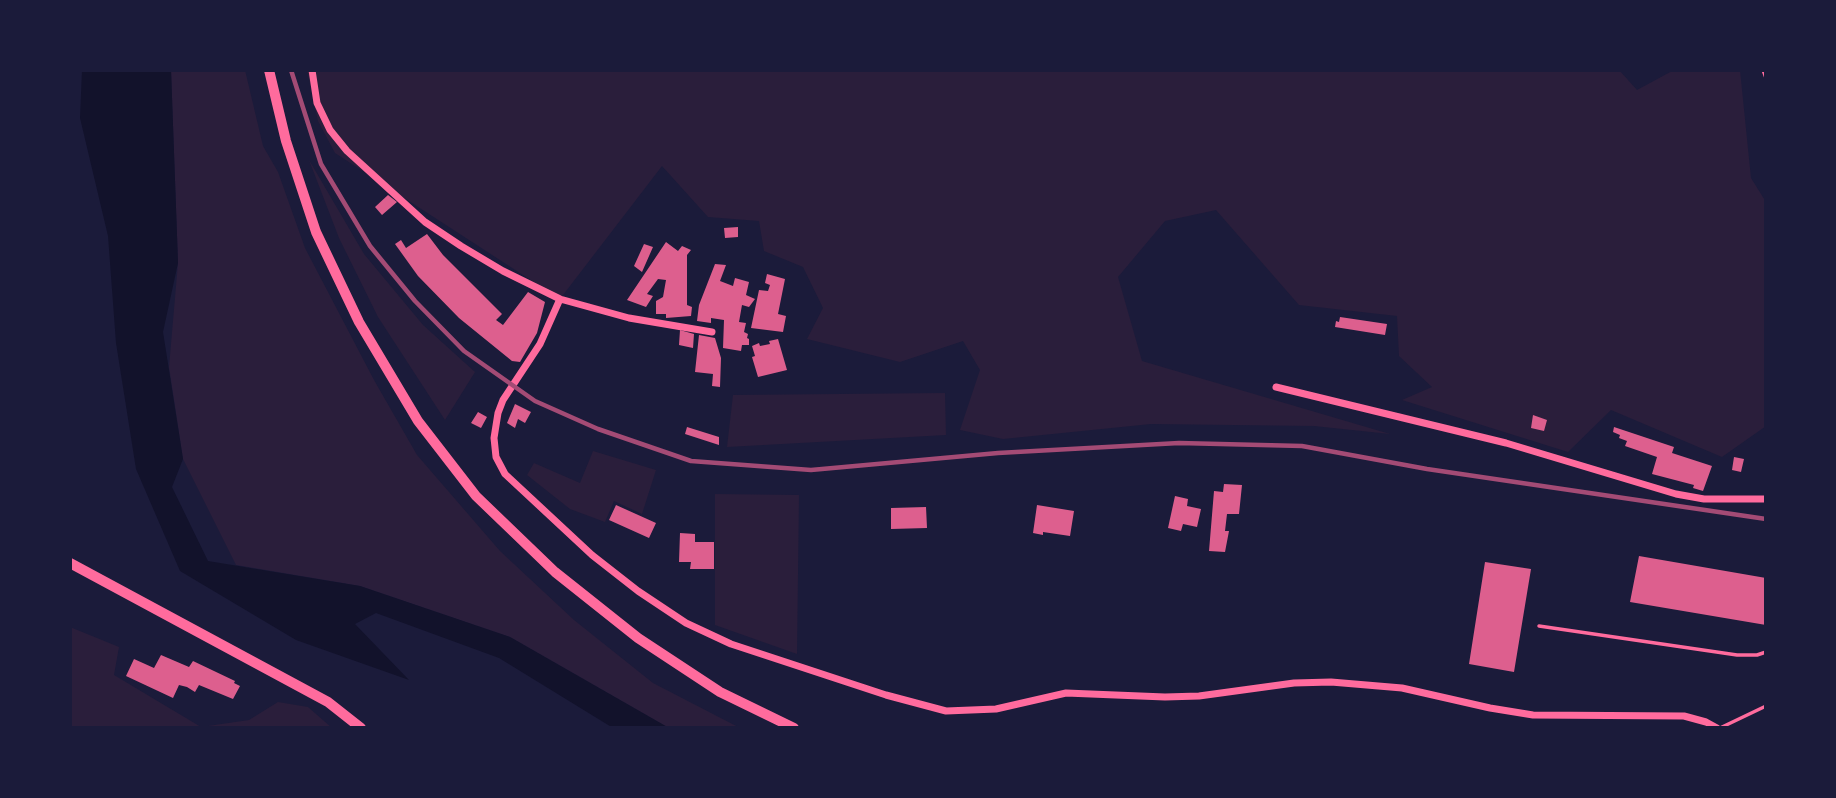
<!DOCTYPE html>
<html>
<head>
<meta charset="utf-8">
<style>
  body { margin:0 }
  #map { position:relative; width:1836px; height:798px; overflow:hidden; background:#1b1b3a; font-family:"IBM Plex Sans",sans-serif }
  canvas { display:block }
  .frame { position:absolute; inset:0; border:72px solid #1b1b3a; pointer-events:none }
</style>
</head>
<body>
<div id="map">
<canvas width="1836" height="798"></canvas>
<div class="frame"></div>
</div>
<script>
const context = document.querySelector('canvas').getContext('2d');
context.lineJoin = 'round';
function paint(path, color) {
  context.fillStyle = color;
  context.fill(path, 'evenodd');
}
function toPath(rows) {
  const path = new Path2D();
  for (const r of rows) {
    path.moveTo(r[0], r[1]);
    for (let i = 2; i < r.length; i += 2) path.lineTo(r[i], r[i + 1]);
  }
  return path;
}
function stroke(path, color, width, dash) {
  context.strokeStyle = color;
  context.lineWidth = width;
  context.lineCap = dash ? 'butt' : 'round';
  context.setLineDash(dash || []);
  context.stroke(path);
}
const green = toPath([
  [171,70,245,70,263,146,278,172,305,248,374,380,417,455,500,551,574,620,653,683,740,728,669,728,510,637,360,586,236,565,183,459,169,367,178,263],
  [307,70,1619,70,1637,90,1674,70,1740,70,1751,178,1766,202,1766,426,1722,457,1611,410,1568,452,1402,400,1432,387,1399,356,1397,316,1299,305,1216,210,1165,221,1118,277,1142,361,1390,434,1314,426,1151,424,1003,439,960,430,980,370,963,341,900,362,807,339,823,308,803,267,764,251,759,221,708,217,662,166,560,299,335,153,318,121],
  [309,160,364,254,423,325,475,372,445,420,378,317,339,238],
  [945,393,946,435,727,447,733,395],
  [593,451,656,470,642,514,614,501,605,522,570,509,527,475,534,463,580,483],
  [715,494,799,495,797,654,715,625],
  [70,627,119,647,114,675,201,727,249,720,278,702,308,707,332,728,70,728]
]);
const water = toPath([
  [82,70,171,70,178,263,163,332,183,459,172,487,208,561,360,586,510,637,669,728,613,728,499,658,376,613,355,624,409,680,296,640,180,571,136,469,116,343,108,236,80,118]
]);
const building = toPath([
  [388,195,397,202,382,215,375,207],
  [738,227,738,237,725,238,724,228],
  [427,234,443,255,502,314,496,320,503,325,528,292,545,302,537,333,520,362,512,361,459,318,418,276,395,244,401,240,406,248],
  [666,242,678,251,682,246,691,250,687,255,687,305,692,307,691,316,666,318,666,314,656,314,656,301,663,297,666,280,658,279,647,294,653,296,646,307,627,300],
  [644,244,653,247,642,272,634,266],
  [715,264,726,265,720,281,733,286,735,278,749,282,746,295,755,299,749,307,742,305,739,322,746,323,744,332,748,334,747,338,749,339,749,345,742,345,741,351,723,348,724,320,711,318,711,323,697,321,699,305],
  [767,274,785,279,778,314,786,316,783,332,751,328,759,290,768,291,770,285,765,283],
  [1340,317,1387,324,1385,335,1335,327,1336,321,1339,322],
  [680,330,694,334,693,348,679,345],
  [699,335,715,338,721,358,720,387,712,386,713,374,695,372],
  [778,339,787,370,758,377,752,357,755,356,752,346,759,343,760,346,770,344,769,341],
  [515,404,531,412,525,423,518,419,515,428,507,423],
  [478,412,487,417,481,428,471,423],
  [1533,415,1547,420,1544,431,1531,428],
  [687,427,719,437,719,445,685,434],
  [1614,427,1674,447,1672,453,1712,466,1703,491,1693,488,1694,485,1652,474,1657,457,1625,446,1627,441,1619,438,1620,435,1613,432],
  [1734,457,1744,459,1741,472,1732,470],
  [1224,484,1242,485,1239,514,1227,514,1225,531,1229,531,1225,552,1209,551,1214,491,1223,492],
  [1175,496,1188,499,1187,506,1201,509,1197,527,1183,524,1181,531,1168,528],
  [616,505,656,523,649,538,609,520],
  [1037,505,1074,511,1070,536,1043,532,1043,535,1033,533],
  [926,507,927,528,891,529,891,508],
  [680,533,695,534,695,542,714,542,714,569,690,569,691,562,679,562],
  [1639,556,1766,578,1766,625,1630,602],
  [1485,562,1531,569,1514,672,1469,664],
  [161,655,189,667,193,661,235,681,234,683,240,686,233,699,199,685,195,692,187,687,179,685,173,698,126,676,134,659,154,668]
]);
const service = toPath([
  [1763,70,1766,78],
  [1539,626,1737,655,1757,655,1766,652],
  [1720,728,1766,706]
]);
const minor = toPath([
  [312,70,317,103,330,130,347,151,425,222,461,246,503,271,560,299,629,318,712,332],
  [560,299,540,344,503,400,498,413,494,438,496,457,505,474,592,555,638,591,686,623,731,644,886,695,946,711,996,709,1066,693,1165,697,1199,696,1294,683,1331,682,1402,688,1490,708,1533,715,1684,716,1706,722,1717,728],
  [1276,387,1506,443,1676,494,1704,499,1766,499]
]);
const secondary = toPath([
  [70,563,328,702,361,728]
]);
const primary = toPath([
  [269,70,286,141,316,232,359,322,418,421,476,496,555,572,638,638,720,692,794,728]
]);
const rail = toPath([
  [291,70,321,164,370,246,415,301,464,351,535,401,598,429,691,461,811,470,998,453,1179,443,1302,446,1427,469,1766,519]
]);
paint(green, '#2a1e3b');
paint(water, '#12122b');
paint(building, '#dd5f8e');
stroke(service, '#ff6b9d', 3.5);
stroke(minor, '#ff6b9d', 7);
stroke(secondary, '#ff6b9d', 10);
stroke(primary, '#ff6b9d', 10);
stroke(rail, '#a44b75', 4.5);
</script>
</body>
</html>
